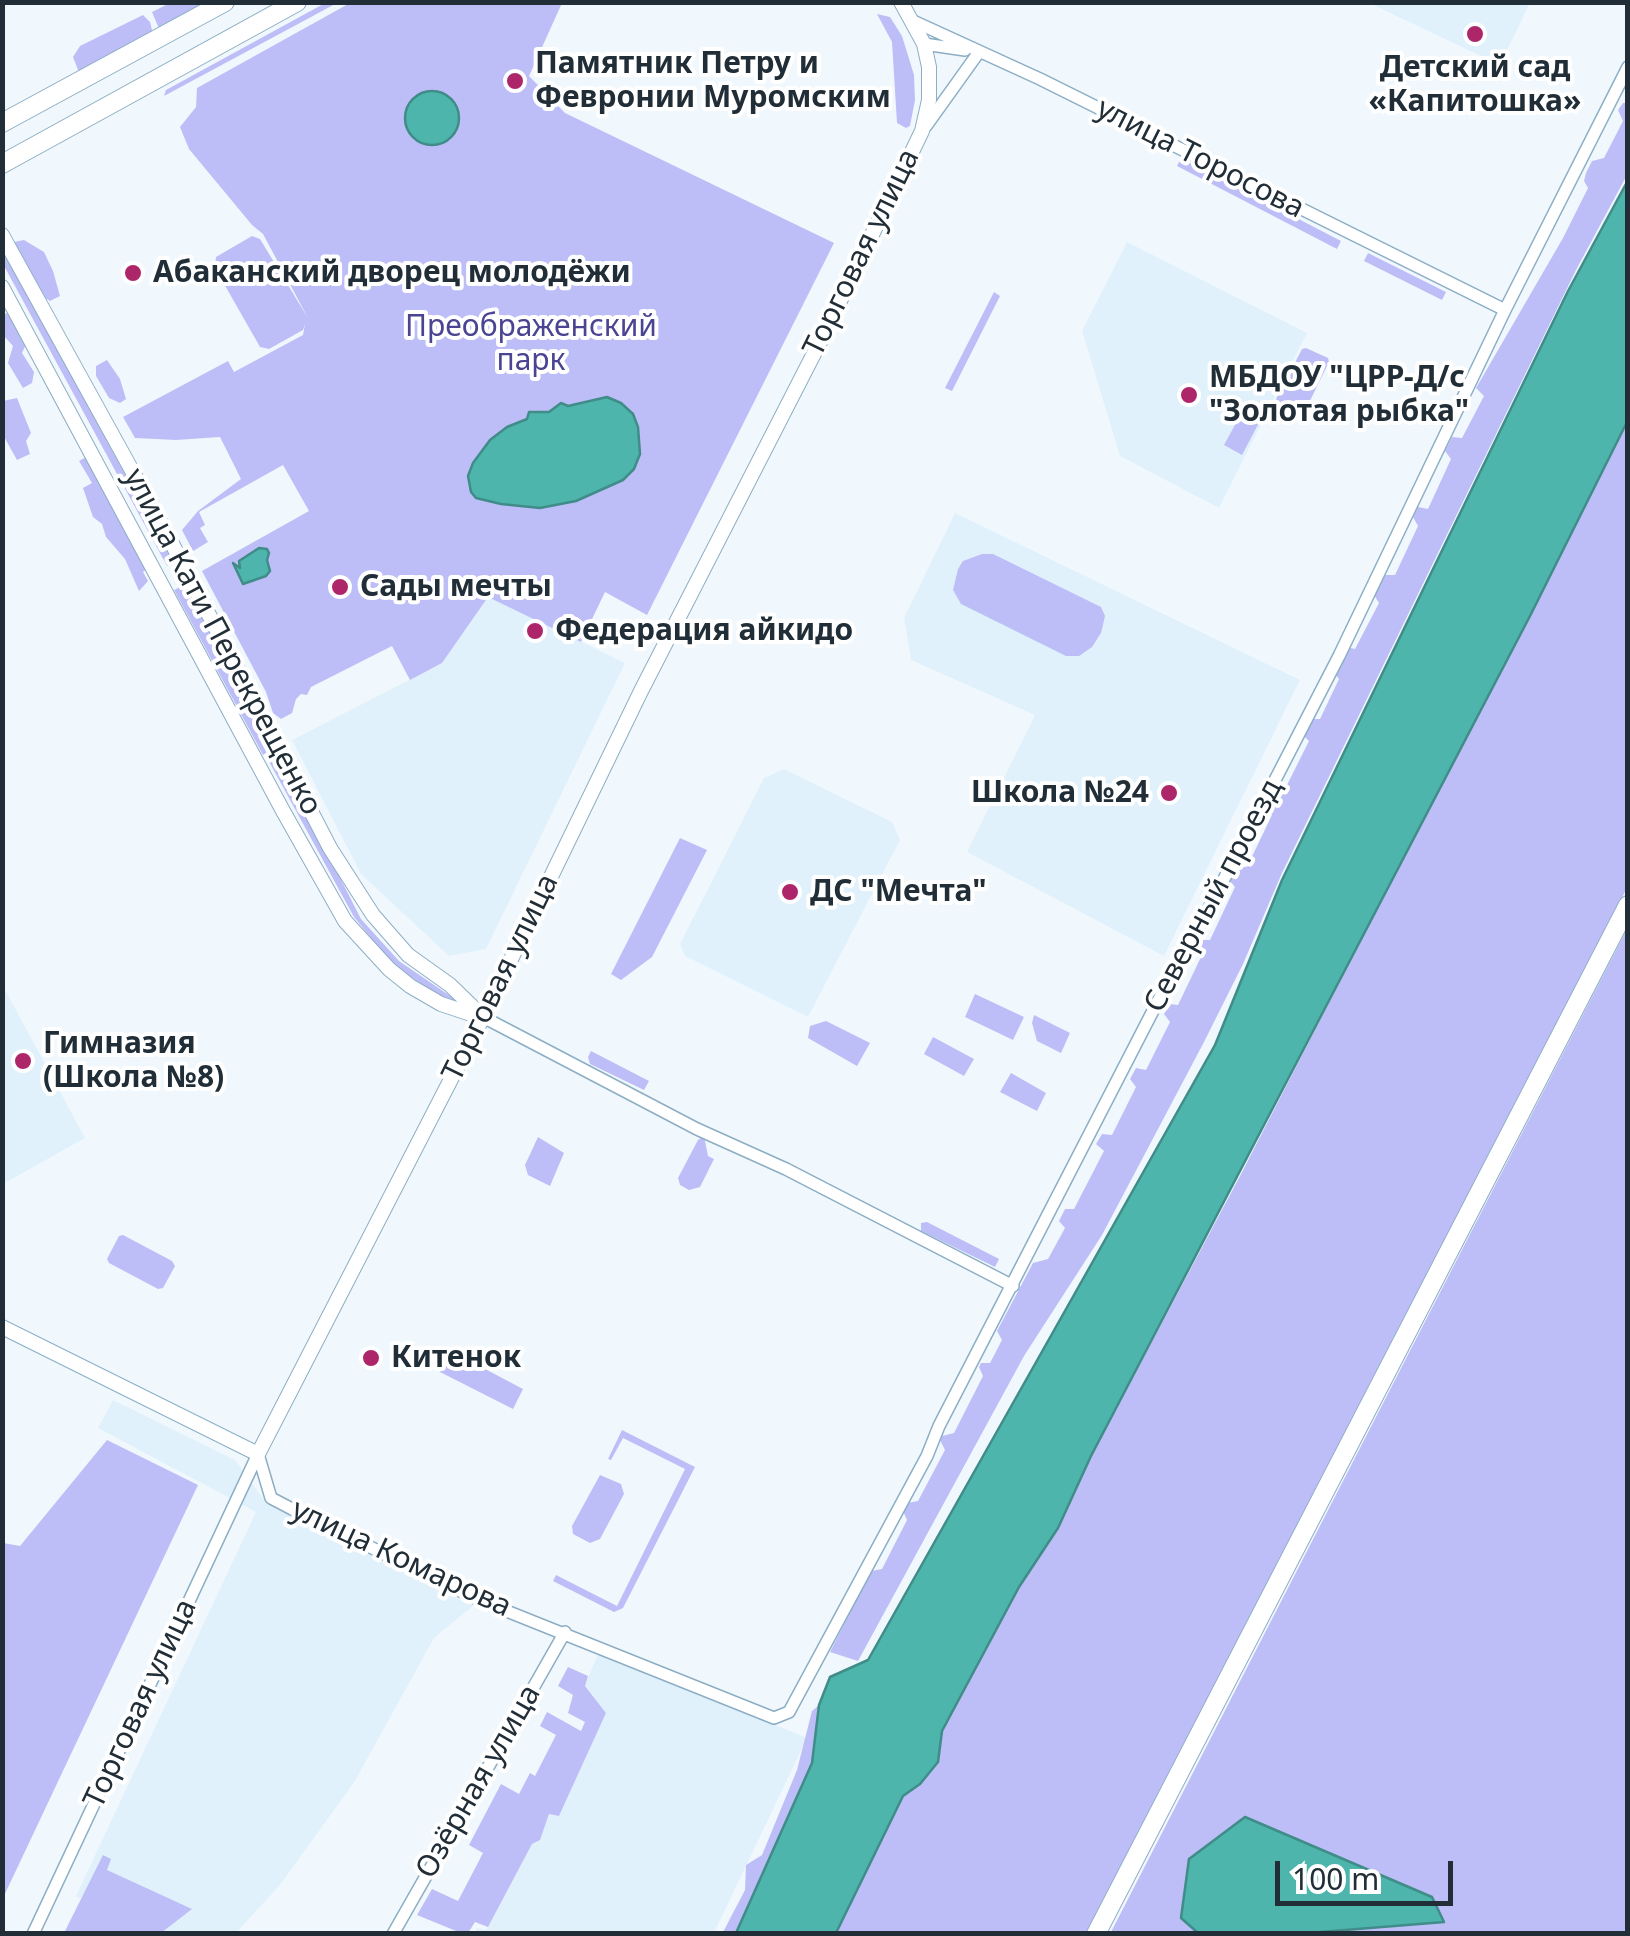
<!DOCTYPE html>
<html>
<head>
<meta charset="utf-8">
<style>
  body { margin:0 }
  #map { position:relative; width:1630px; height:1936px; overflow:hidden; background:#f1f8fd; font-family:"Noto Sans",sans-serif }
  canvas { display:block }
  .frame { position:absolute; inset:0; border:5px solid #212e37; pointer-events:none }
  .scale { position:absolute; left:1275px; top:1861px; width:178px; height:45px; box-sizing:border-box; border:5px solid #212e37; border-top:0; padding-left:12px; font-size:30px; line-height:35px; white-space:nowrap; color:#212e37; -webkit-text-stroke:8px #fff; paint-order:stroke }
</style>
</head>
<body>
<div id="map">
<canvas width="1630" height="1936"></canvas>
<div class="frame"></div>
<div class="scale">100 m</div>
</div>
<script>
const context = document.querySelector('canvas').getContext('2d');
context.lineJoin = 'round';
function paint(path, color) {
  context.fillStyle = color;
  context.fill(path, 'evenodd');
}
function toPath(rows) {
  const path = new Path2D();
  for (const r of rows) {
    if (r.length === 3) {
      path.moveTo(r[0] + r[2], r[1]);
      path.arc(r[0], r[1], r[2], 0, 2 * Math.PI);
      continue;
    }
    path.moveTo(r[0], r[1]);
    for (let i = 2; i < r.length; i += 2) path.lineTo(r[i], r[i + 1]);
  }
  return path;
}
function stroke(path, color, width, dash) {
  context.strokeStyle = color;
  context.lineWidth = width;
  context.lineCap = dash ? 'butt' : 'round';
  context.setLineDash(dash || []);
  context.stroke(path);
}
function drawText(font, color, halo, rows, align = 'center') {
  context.font = font + ' "Noto Sans",sans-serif';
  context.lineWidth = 8;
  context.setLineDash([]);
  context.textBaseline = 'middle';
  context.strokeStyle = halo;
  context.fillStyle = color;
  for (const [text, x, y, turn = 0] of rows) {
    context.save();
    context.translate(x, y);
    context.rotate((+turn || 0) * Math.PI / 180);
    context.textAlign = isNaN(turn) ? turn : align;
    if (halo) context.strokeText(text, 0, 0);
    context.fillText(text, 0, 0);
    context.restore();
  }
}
const built = toPath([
  [1369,3,1530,3,1500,65],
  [1127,242,1307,333,1219,508,1120,456,1082,331],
  [955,513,1300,680,1164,956,967,852,1035,715,911,660,904,618],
  [488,596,625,663,486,949,449,956,361,874,292,740,442,663],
  [784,769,892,822,900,840,808,1017,685,956,680,944,764,778],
  [2,984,85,1138,3,1184,2,1184],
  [113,1400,235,1460,267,1504,473,1606,434,1638,355,1781,280,1885,236,1933,154,1933,76,1896,256,1512,98,1428],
  [599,1652,807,1738,714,1933,474,1934,477,1928,486,1930,532,1844,540,1839,549,1814,559,1816,606,1713,585,1685]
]);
const green = toPath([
  [327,2,337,3,164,96,166,90],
  [170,3,212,3,160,31,152,12],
  [350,3,562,3,529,76,565,113,834,243,647,615,605,592,581,642,488,597,442,663,410,680,392,646,311,687,307,695,301,694,296,699,292,713,281,719,273,713,266,692,202,571,309,511,283,465,199,512,205,525,200,528,208,542,193,551,182,530,198,511,241,479,220,437,176,440,135,438,123,417,228,361,234,372,303,335,305,324,303,330,269,349,260,347,215,268,216,257,252,236,260,239,308,318,263,234,252,225,189,149,180,127,196,107,197,88],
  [877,14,890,17,902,36,914,75,915,100,910,126,906,128,897,123,892,42],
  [143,15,150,22,153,34,80,75,73,57,80,46],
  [1623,103,1627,103,1627,175,1576,270,1282,873,1243,964,1204,1042,1102,1235,1024,1356,858,1661,830,1652,871,1571,882,1569,907,1520,903,1511,907,1503,918,1501,945,1450,940,1440,942,1436,954,1433,983,1376,979,1367,981,1363,990,1363,1002,1340,997,1331,1033,1263,1048,1259,1065,1228,1059,1221,1065,1209,1074,1209,1104,1151,1096,1144,1102,1134,1112,1135,1136,1087,1130,1079,1136,1068,1146,1070,1170,1022,1164,1014,1170,1004,1178,1005,1201,957,1194,951,1200,940,1210,940,1235,887,1230,881,1238,867,1247,867,1272,815,1266,808,1272,796,1281,797,1309,741,1302,734,1310,719,1320,719,1339,679,1334,673,1347,647,1355,649,1379,603,1374,595,1384,575,1395,575,1418,526,1413,517,1418,507,1428,509,1451,459,1445,451,1452,437,1462,438,1484,396,1476,388,1563,238,1588,188,1584,181,1586,173,1592,161,1604,158,1623,121,1618,110],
  [1181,158,1341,241,1337,249,1177,166],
  [24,240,44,252,53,271,60,296,50,301,42,296,14,242],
  [2,248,173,562,167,566,3,264],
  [1368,253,1446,292,1442,300,1364,261],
  [994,292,1000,296,952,391,945,388],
  [11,313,28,340,22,353,34,372,32,383,23,388,8,363,13,346,3,335,2,314],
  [1306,348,1328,358,1329,362,1304,413,1299,414,1279,404,1276,399,1302,349],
  [107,360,120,379,126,399,120,403,109,398,96,376,96,366],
  [17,398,31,433,26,441,30,454,17,460,2,433,3,401],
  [1250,411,1262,417,1242,455,1224,445,1242,412],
  [1627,422,1627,888,1086,1933,836,1934,903,1796,920,1784,938,1762,942,1731,1019,1587,1058,1528,1091,1456,1240,1176],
  [88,456,149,567,143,572,148,581,139,591,125,559,106,537,102,524,93,517,83,488,92,483,79,461],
  [982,554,993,554,1101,607,1105,616,1101,633,1092,647,1079,656,1066,656,961,604,953,590,958,569,963,561],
  [184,585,272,749,263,755,174,590],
  [276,752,361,919,399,961,459,1002,449,1002,394,966,354,917,266,756],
  [680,838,707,850,652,957,621,980,611,974],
  [1627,929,1627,1933,1308,1933,1443,1922,1181,1918,1198,1933,1110,1934],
  [975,994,1024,1017,1013,1040,965,1017],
  [1034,1015,1070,1033,1061,1053,1037,1041,1032,1023],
  [826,1021,870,1043,857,1066,808,1038,810,1026],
  [933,1037,974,1059,964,1076,924,1054],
  [591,1051,649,1081,644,1090,590,1064,588,1057],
  [1011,1073,1046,1093,1037,1111,1000,1092],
  [704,1136,708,1156,714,1159,700,1187,689,1190,680,1185,678,1178,698,1140],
  [538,1137,564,1153,550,1186,528,1175,525,1165],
  [927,1222,999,1259,995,1267,921,1231,921,1223],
  [123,1235,172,1261,175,1266,163,1288,158,1289,109,1263,107,1259,119,1236],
  [451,1351,523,1389,513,1409,440,1372],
  [622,1430,695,1467,623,1608,614,1612,553,1581,556,1575,617,1606,685,1469,623,1438,611,1460,608,1459],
  [107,1440,198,1485,3,1898,3,1543,20,1546],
  [600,1475,621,1484,624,1494,600,1539,590,1543,573,1534,572,1526],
  [568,1667,588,1676,585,1686,606,1713,559,1816,549,1814,540,1840,532,1844,488,1927,475,1922,468,1933,461,1933,417,1915,432,1889,458,1901,483,1853,469,1845,501,1784,519,1794,530,1773,535,1776,556,1735,540,1726,547,1712,581,1731,585,1722,568,1713,573,1695,558,1686],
  [819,1705,812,1763,736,1933,722,1934,745,1890,746,1865,762,1855,797,1770,812,1711],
  [103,1855,111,1859,107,1870,192,1909,161,1933,64,1933]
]);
const water = toPath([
  [432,118,27],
  [1627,182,1627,422,1530,616,1091,1456,1058,1528,1019,1587,942,1731,938,1762,920,1784,903,1796,836,1933,736,1933,812,1763,819,1705,830,1677,868,1660,1215,1045,1282,880,1568,291,1627,182],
  [607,397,621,403,633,414,638,427,640,454,634,469,623,480,576,501,540,508,501,504,476,498,471,492,468,476,473,463,490,440,507,427,527,419,529,412,549,412,561,403,568,406,607,397],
  [259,548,267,549,269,553,267,560,270,571,266,576,243,584,233,563,240,568,239,561,259,548],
  [1245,1817,1432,1897,1444,1922,1308,1933,1198,1933,1181,1918,1189,1859,1245,1817]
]);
const minor = toPath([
  [911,20,1040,79,1505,310],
  [924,44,965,50],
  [926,126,979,52],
  [483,1017,697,1129,786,1169,1013,1286],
  [258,1454,271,1498,292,1509,479,1600,774,1718,789,1712,927,1456,939,1426,1175,968,1190,945,1339,656,1505,310,1628,67],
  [33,1934,258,1454],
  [393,1934,565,1632]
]);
const tertiary = toPath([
  [2,235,167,534,330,848,373,915,408,955,450,985,483,1017],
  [2,287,283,811,345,921,389,969,410,986,441,1004,477,1016],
  [2,1327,258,1454,483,1017,641,691,824,334,922,131,929,100,929,67,924,44,901,2]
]);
const primary = toPath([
  [2,123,225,2],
  [2,164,297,2],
  [1096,1934,1628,905]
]);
const markers = [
  [1475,34,10,"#ad266a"],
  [515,81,10,"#ad266a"],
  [133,273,10,"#ad266a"],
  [1189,395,10,"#ad266a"],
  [340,587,10,"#ad266a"],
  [535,631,10,"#ad266a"],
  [1169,793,10,"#ad266a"],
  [790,892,10,"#ad266a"],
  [23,1061,10,"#ad266a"],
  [371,1358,10,"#ad266a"]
];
const poiNames = [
  ["Памятник Петру и",535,64],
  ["Февронии Муромским",535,98],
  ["Детский сад",1475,68,"center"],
  ["«Капитошка»",1475,102,"center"],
  ["Абаканский дворец молодёжи",153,273],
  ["МБДОУ \"ЦРР-Д/с",1209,378],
  ["\"Золотая рыбка\"",1209,412],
  ["Сады мечты",360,587],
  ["Федерация айкидо",555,631],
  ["Школа №24",1149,793,"right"],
  ["ДС \"Мечта\"",810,892],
  ["Гимназия",43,1044],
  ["(Школа №8)",43,1078],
  ["Китенок",391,1358]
];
const streetNames = [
  ["улица Торосова",1200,159,27],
  ["Торговая улица",862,253,-64],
  ["улица Кати Перекрещенко",222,642,62],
  ["Северный проезд",1214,896,-62],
  ["Торговая улица",501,978,-64],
  ["улица Комарова",401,1559,25],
  ["Торговая улица",141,1704,-65],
  ["Озёрная улица",479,1782,-60]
];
const parkNames = [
  ["Преображенский",531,327],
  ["парк",531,361]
];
paint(built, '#e0f1fc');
paint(green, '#bdbef7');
paint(water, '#4db5ac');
stroke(water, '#408c89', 2.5);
stroke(minor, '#8caec4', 14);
stroke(tertiary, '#8caec4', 16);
stroke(primary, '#8caec4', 20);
stroke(minor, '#fff', 11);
stroke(tertiary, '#fff', 14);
stroke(primary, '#fff', 18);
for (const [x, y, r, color] of markers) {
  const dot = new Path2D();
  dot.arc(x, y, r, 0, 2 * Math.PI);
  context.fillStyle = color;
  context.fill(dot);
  stroke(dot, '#fff', 4);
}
drawText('bold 30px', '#212e37', '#fff', poiNames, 'left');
drawText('30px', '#212e37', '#fff', streetNames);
drawText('30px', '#4a4493', '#fff', parkNames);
</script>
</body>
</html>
